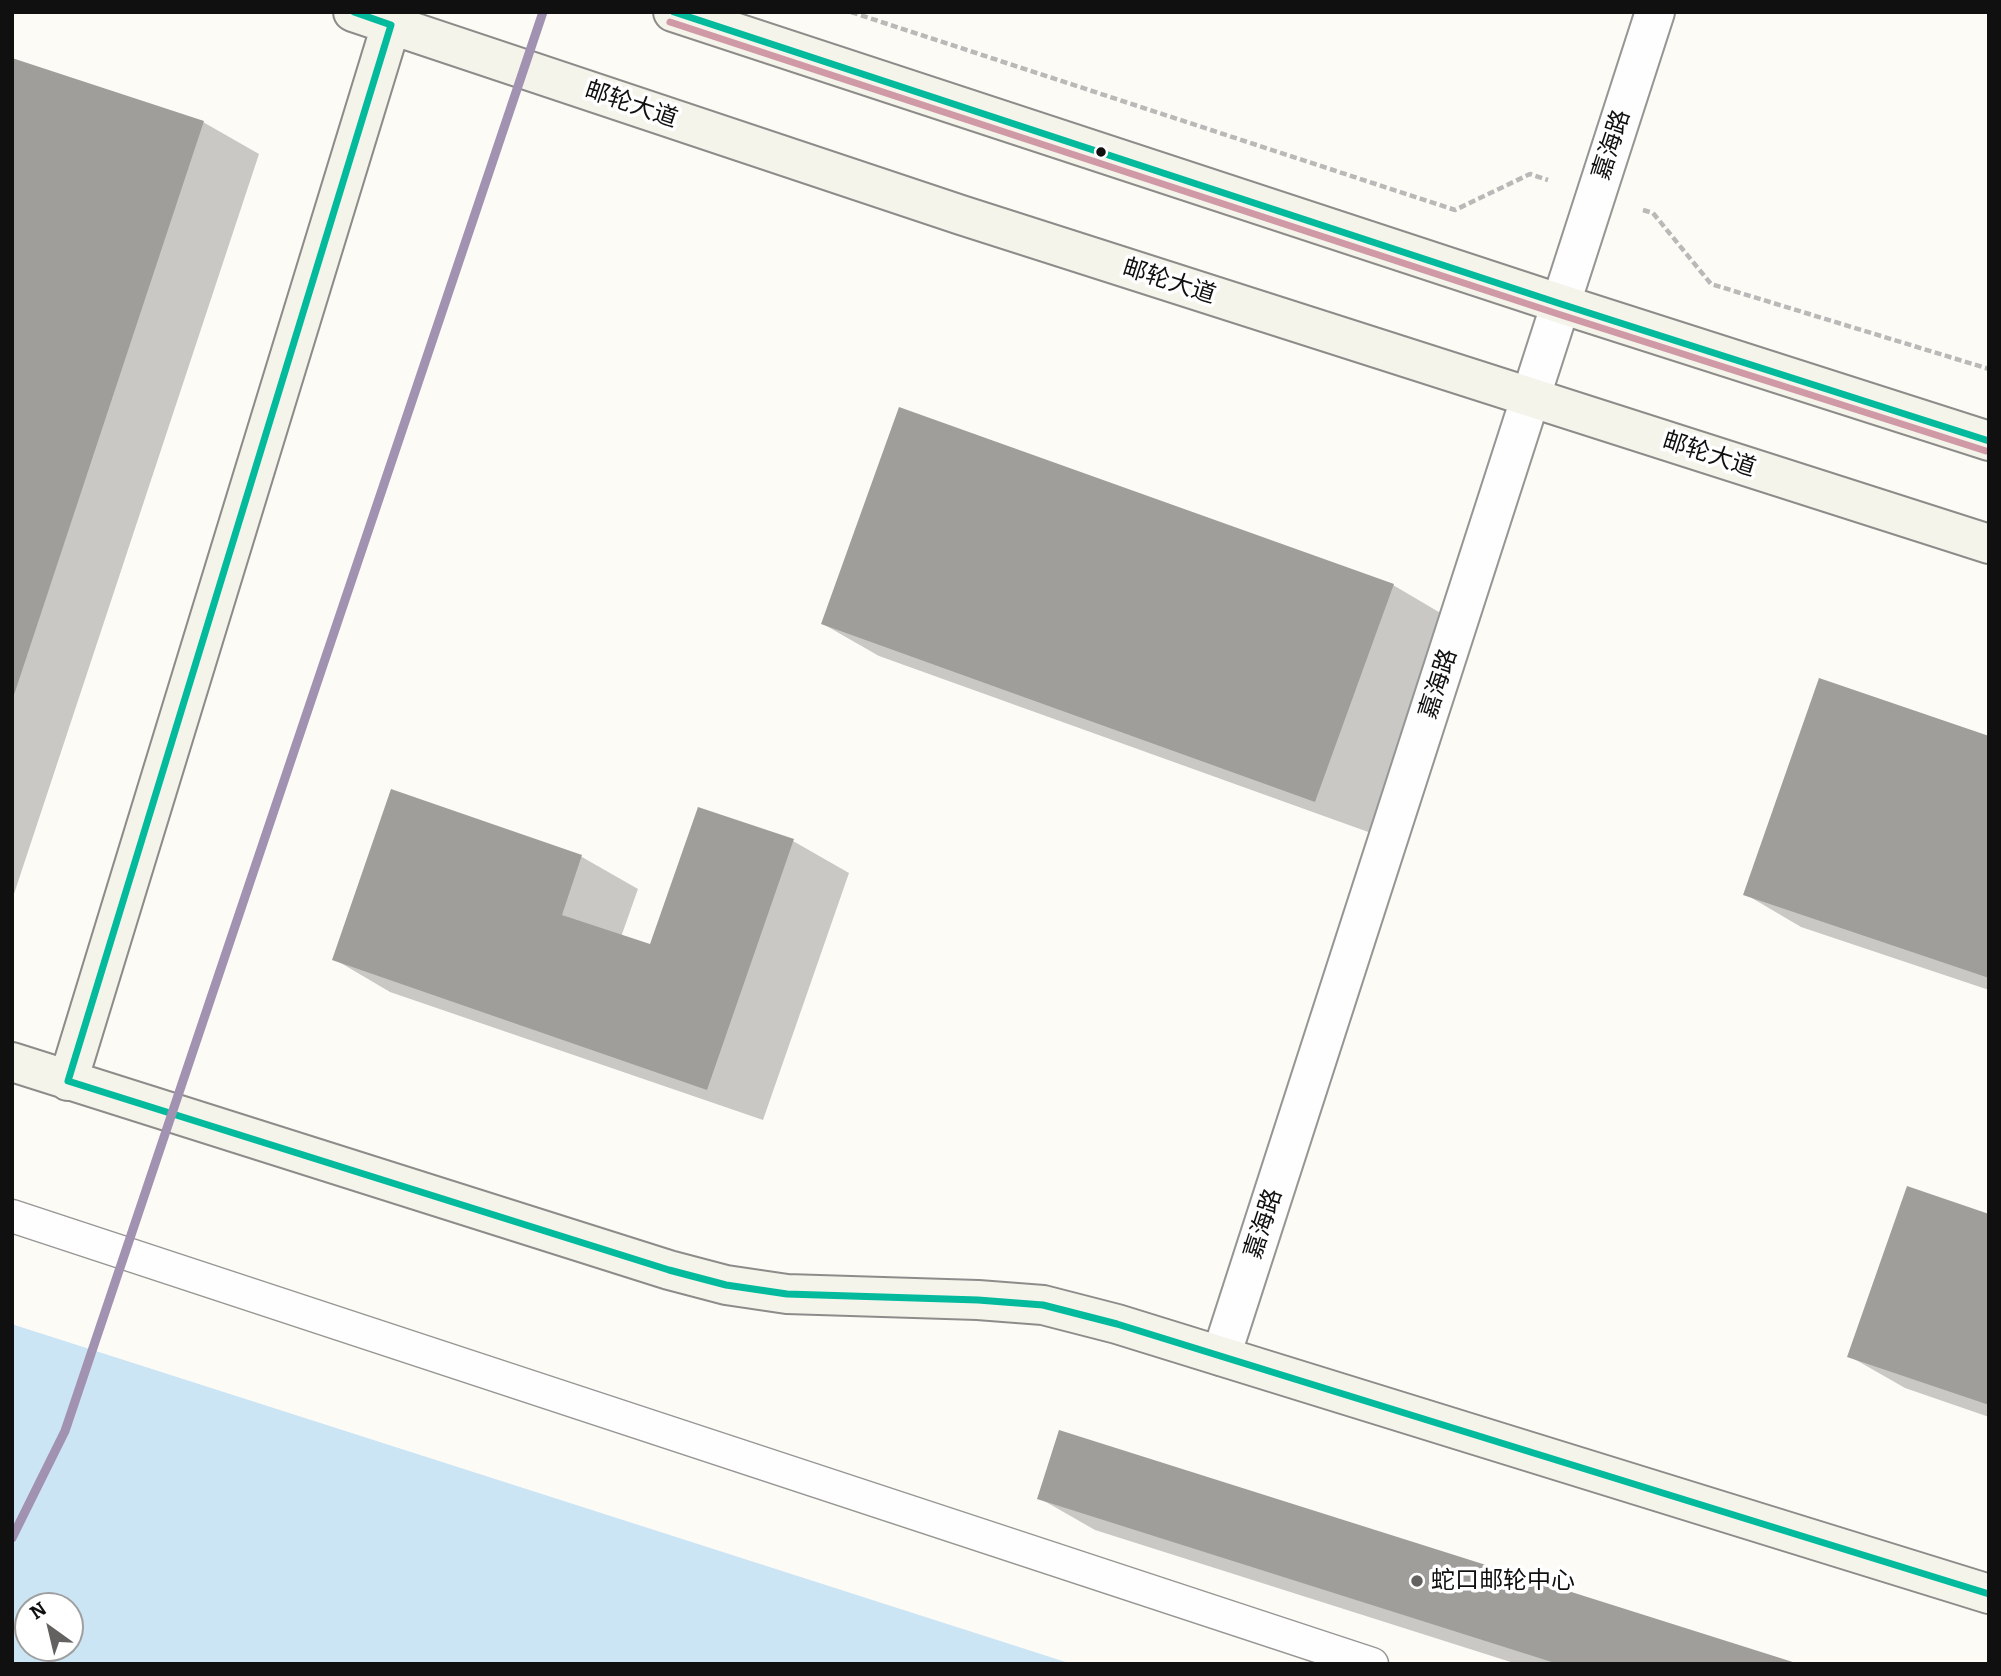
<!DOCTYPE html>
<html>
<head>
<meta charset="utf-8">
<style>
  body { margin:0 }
  #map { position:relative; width:2001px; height:1676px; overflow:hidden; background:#fcfbf6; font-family:Bitter,serif }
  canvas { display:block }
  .frame { position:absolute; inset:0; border:14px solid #101010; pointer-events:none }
  .north { position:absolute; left:14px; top:1592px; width:70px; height:70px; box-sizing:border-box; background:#fff; border:2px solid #9f9f9f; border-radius:50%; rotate:326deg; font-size:19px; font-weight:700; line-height:28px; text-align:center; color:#101010 }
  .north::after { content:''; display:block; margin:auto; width:24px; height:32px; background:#636260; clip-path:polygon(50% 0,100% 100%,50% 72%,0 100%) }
</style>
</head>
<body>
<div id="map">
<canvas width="2001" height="1676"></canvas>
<div class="frame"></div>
<div class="north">N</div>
</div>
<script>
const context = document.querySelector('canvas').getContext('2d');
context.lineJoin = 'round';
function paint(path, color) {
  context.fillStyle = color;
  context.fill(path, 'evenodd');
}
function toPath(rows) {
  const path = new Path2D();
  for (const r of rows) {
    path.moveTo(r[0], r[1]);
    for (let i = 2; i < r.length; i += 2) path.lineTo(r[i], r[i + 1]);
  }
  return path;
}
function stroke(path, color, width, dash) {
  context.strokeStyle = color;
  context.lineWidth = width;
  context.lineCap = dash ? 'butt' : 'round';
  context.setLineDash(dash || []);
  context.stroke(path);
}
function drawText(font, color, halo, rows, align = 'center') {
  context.font = font + ' Bitter,"Noto Sans SC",serif';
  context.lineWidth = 7;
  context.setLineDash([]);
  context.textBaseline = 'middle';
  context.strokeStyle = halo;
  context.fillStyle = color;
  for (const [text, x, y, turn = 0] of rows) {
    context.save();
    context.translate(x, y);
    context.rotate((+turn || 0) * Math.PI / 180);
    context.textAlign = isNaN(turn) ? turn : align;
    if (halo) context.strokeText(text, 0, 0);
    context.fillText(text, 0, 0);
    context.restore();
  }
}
const water = toPath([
  [12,1324,1072,1664,12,1664],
  [28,1606,70,1606,70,1648,28,1648]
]);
const pier = toPath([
  [12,1321,1073,1660,1076,1664,12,1324]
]);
const shadow = toPath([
  [12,60,203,122,259,154,12,900],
  [1393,585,1449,618,1371,833,879,656,823,624],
  [1989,738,1989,990,1801,927,1745,894],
  [392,791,582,857,638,889,621,937,651,946,793,841,849,873,763,1120,390,992,334,959],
  [1989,1216,1989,1417,1905,1388,1849,1356],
  [1039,1498,1792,1664,1517,1664,1095,1530]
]);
const building = toPath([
  [12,58,204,121,13,698,12,698],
  [899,407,1394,584,1315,802,821,624],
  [1819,678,1989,736,1989,978,1743,895],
  [391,789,582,855,562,915,650,944,698,807,794,839,707,1090,332,960],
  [1907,1186,1989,1214,1989,1405,1847,1357],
  [1059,1430,1796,1663,1795,1664,1558,1664,1037,1499]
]);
const path = toPath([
  [851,12,1455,210,1530,174,1548,180],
  [1643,210,1653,213,1711,284,1989,369]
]);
const lane = toPath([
  [12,1216,1372,1664]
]);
const street = toPath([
  [1221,1356,1655,12]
]);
const secondary = toPath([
  [353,12,961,215,1989,544],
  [673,12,1561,304,1989,441],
  [12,1062,669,1270,726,1285,787,1294,978,1300,1043,1305,1117,1324,1989,1594],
  [68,1081,395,12]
]);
const bus1 = toPath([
  [354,12,391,25,68,1081,669,1270,726,1285,787,1294,978,1300,1043,1305,1117,1324,1989,1594],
  [674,12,1561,304,1989,441]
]);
const bus2 = toPath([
  [670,22,1558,314,1986,451]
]);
const metro1 = toPath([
  [12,1538,65,1431,543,12]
]);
const markers = [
  [1101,152,6,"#101010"],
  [1417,1581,7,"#636260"]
];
const streetNames = [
  ["邮轮大道",631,105,19],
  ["嘉海路",1612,145,-72],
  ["邮轮大道",1169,282,18],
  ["邮轮大道",1709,455,18],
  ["嘉海路",1439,684,-72],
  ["嘉海路",1264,1224,-72]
];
const poiNames = [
  ["蛇口邮轮中心",1431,1581]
];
paint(water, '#cce5f5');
paint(pier, '#fcfbf6');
paint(shadow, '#0003');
paint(building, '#a09e9b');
stroke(lane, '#969694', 35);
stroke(street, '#969694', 42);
stroke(secondary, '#8d8c8a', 42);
stroke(path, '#b9b9b8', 4.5, [7, 3.5]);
stroke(lane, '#fffefe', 32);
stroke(street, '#fffefe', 38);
stroke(secondary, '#f5f4eb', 38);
stroke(bus1, '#03bb9c', 7);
stroke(bus2, '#cf99a6', 7);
stroke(metro1, '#a192b2', 9);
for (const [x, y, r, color] of markers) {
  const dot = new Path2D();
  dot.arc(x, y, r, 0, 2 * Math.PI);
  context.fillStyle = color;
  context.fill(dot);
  stroke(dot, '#fff', 2.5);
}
drawText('24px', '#101010', '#fff', streetNames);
drawText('24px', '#101010', '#fff', poiNames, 'left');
</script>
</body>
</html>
